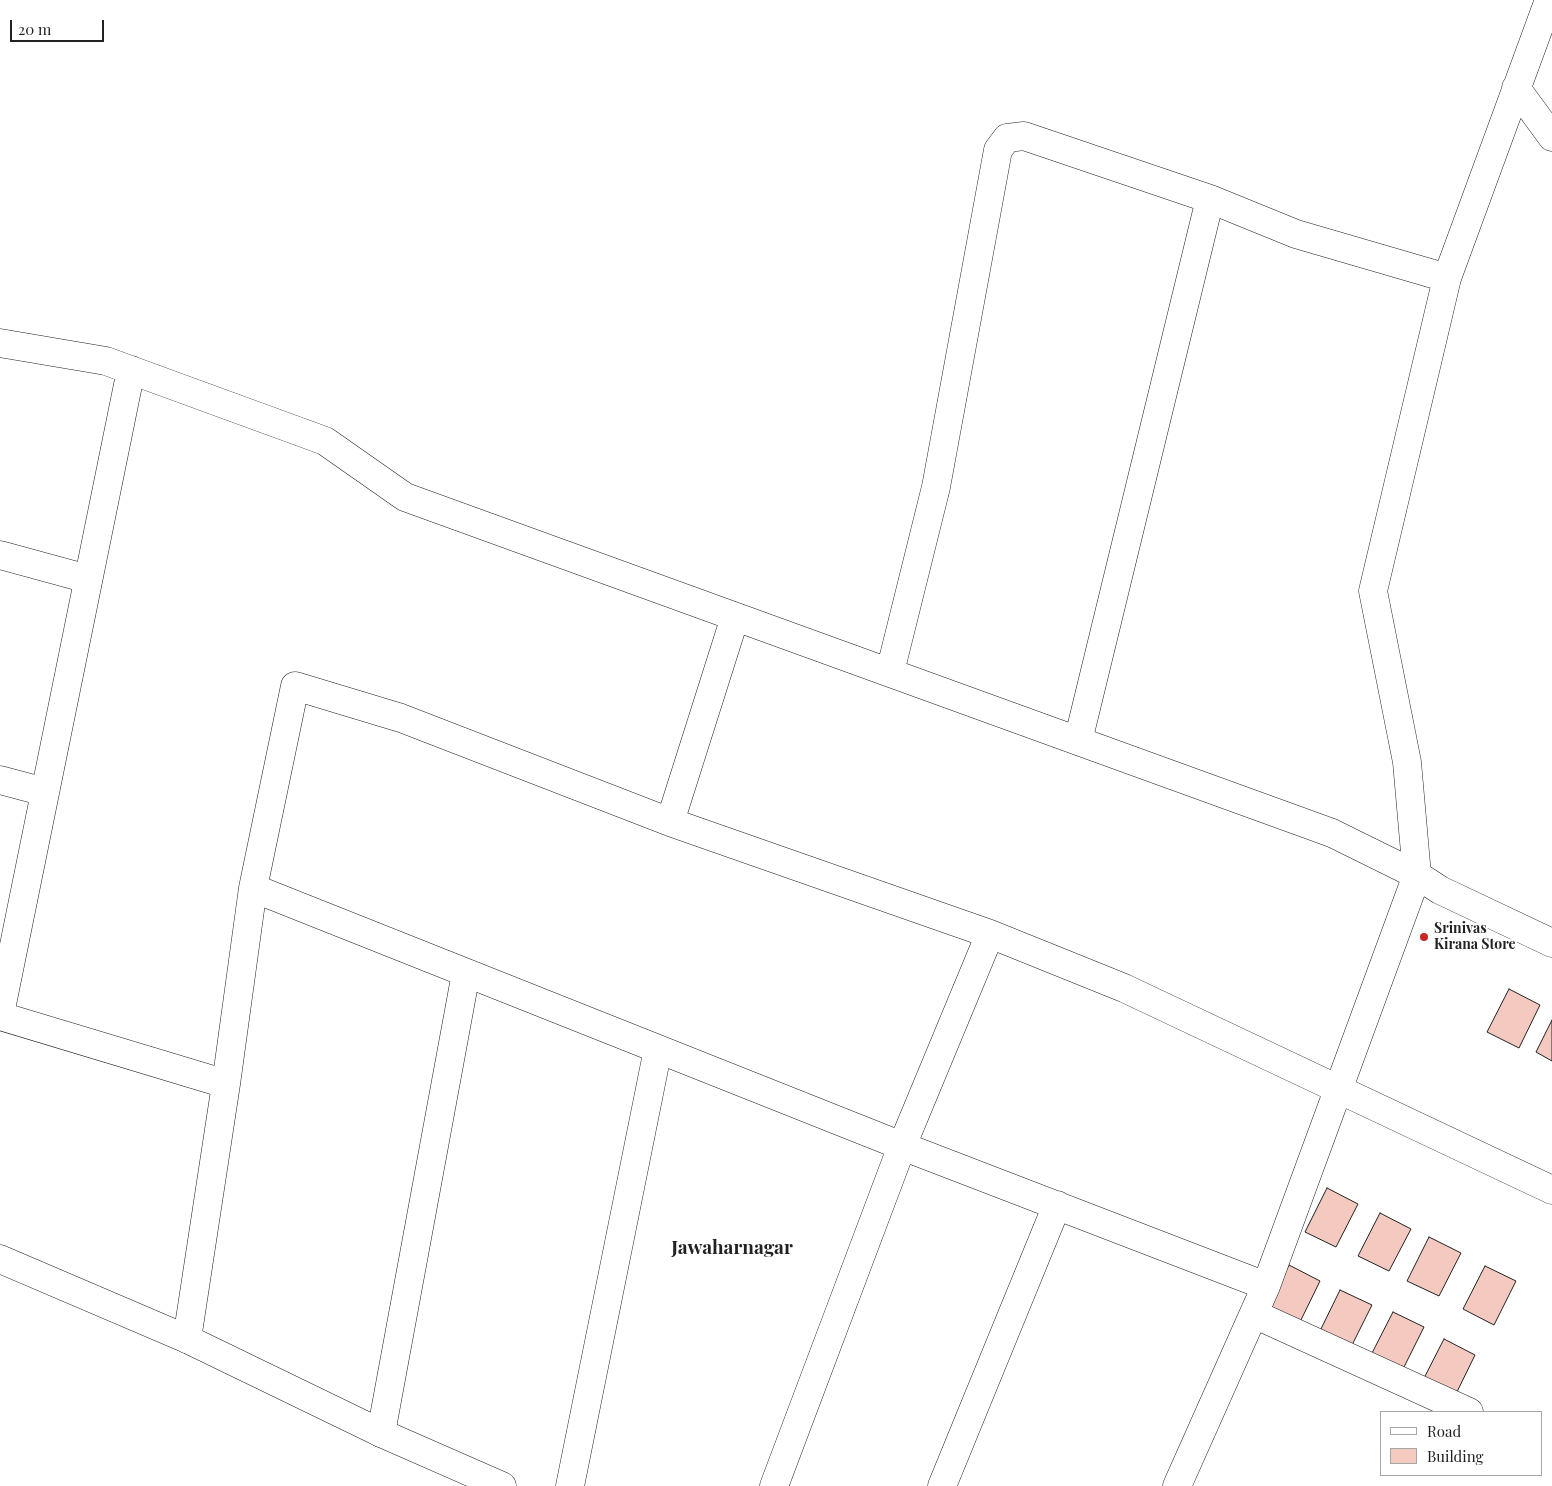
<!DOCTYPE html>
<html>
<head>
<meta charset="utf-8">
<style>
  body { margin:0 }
  #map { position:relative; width:1552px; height:1486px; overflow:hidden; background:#fff; font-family:"Playfair Display",serif }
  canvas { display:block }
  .legend { position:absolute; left:1380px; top:1411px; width:162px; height:65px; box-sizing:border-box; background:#fff; border:1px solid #a7a7a7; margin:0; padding:6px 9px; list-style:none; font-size:15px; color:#222 }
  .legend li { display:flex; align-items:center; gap:10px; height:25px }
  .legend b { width:25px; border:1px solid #a7a7a7 }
  .scale { position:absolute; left:10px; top:20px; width:94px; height:22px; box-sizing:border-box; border:2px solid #222; border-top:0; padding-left:6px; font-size:15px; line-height:18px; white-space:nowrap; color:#222; -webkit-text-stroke:4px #fff; paint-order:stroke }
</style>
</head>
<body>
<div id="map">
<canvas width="1552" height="1486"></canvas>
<ul class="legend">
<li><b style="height:6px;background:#fff"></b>Road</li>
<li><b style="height:14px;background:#f3c9c0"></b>Building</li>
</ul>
<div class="scale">20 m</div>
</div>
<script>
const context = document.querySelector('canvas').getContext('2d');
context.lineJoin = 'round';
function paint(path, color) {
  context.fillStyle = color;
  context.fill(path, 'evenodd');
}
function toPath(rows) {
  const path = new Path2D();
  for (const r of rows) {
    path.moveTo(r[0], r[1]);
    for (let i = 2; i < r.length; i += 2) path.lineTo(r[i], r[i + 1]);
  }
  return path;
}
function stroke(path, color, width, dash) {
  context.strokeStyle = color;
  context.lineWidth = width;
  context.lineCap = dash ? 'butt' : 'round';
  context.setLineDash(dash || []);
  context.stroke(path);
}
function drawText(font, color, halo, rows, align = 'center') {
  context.font = font + ' "Playfair Display",serif';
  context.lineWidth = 4;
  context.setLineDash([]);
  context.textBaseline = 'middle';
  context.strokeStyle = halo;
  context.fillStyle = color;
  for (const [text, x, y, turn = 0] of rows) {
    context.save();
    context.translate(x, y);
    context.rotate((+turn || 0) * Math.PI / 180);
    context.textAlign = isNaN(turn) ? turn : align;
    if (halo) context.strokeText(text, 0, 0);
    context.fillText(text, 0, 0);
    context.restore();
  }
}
const building = toPath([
  [1509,989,1540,1005,1519,1048,1487,1032,1509,989],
  [1552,1020,1552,1061,1536,1052,1552,1020],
  [1327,1188,1358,1204,1336,1247,1305,1232,1327,1188],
  [1380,1213,1411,1229,1389,1271,1358,1256,1380,1213],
  [1429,1237,1461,1253,1439,1296,1407,1281,1429,1237],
  [1289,1265,1320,1281,1299,1324,1267,1308,1289,1265],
  [1485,1266,1516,1281,1494,1325,1463,1309,1485,1266],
  [1340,1290,1372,1305,1350,1349,1319,1333,1340,1290],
  [1393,1312,1424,1327,1402,1371,1371,1355,1393,1312],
  [1444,1339,1475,1355,1454,1398,1422,1382,1444,1339]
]);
const minor = toPath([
  [1516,88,1552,137],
  [0,343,106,361,325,441,405,497,1332,833,1417,875,1440,890,1552,943],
  [0,555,88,579],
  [890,672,936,487,998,150,1007,138,1024,136,1210,199,1296,234,1447,278],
  [1078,741,1210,199],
  [0,780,45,792],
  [670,822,735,617],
  [253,888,902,1146,1266,1286],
  [990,934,1124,988,1552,1190],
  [0,1014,131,370],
  [0,1016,226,1084],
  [1254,1314,1469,1412],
  [187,1339,226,1084,253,888,295,686,401,718,670,822,990,934,902,1146,774,1486],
  [381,1433,466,973],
  [570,1486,658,1049],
  [942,1486,1057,1205],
  [1177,1486,1266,1286,1417,875,1407,762,1373,591,1447,278,1549,0]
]);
const tertiary = toPath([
  [0,1259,187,1339,381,1433,502,1486]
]);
const markers = [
  [1424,937,5,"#c62828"]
];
const poiNames = [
  ["Srinivas",1434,929],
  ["Kirana Store",1434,945]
];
const districtNames = [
  ["Jawaharnagar",732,1248]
];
paint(building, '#f3c9c0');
stroke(building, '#222', 1);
stroke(minor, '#222', 29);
stroke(tertiary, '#222', 29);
stroke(minor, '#fff', 28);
stroke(tertiary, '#fff', 28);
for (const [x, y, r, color] of markers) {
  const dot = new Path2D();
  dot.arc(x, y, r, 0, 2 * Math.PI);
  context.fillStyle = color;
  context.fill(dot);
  stroke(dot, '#fff', 2);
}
drawText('bold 14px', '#222', '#fff', poiNames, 'left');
drawText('bold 19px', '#222', '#fff', districtNames);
</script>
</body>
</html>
